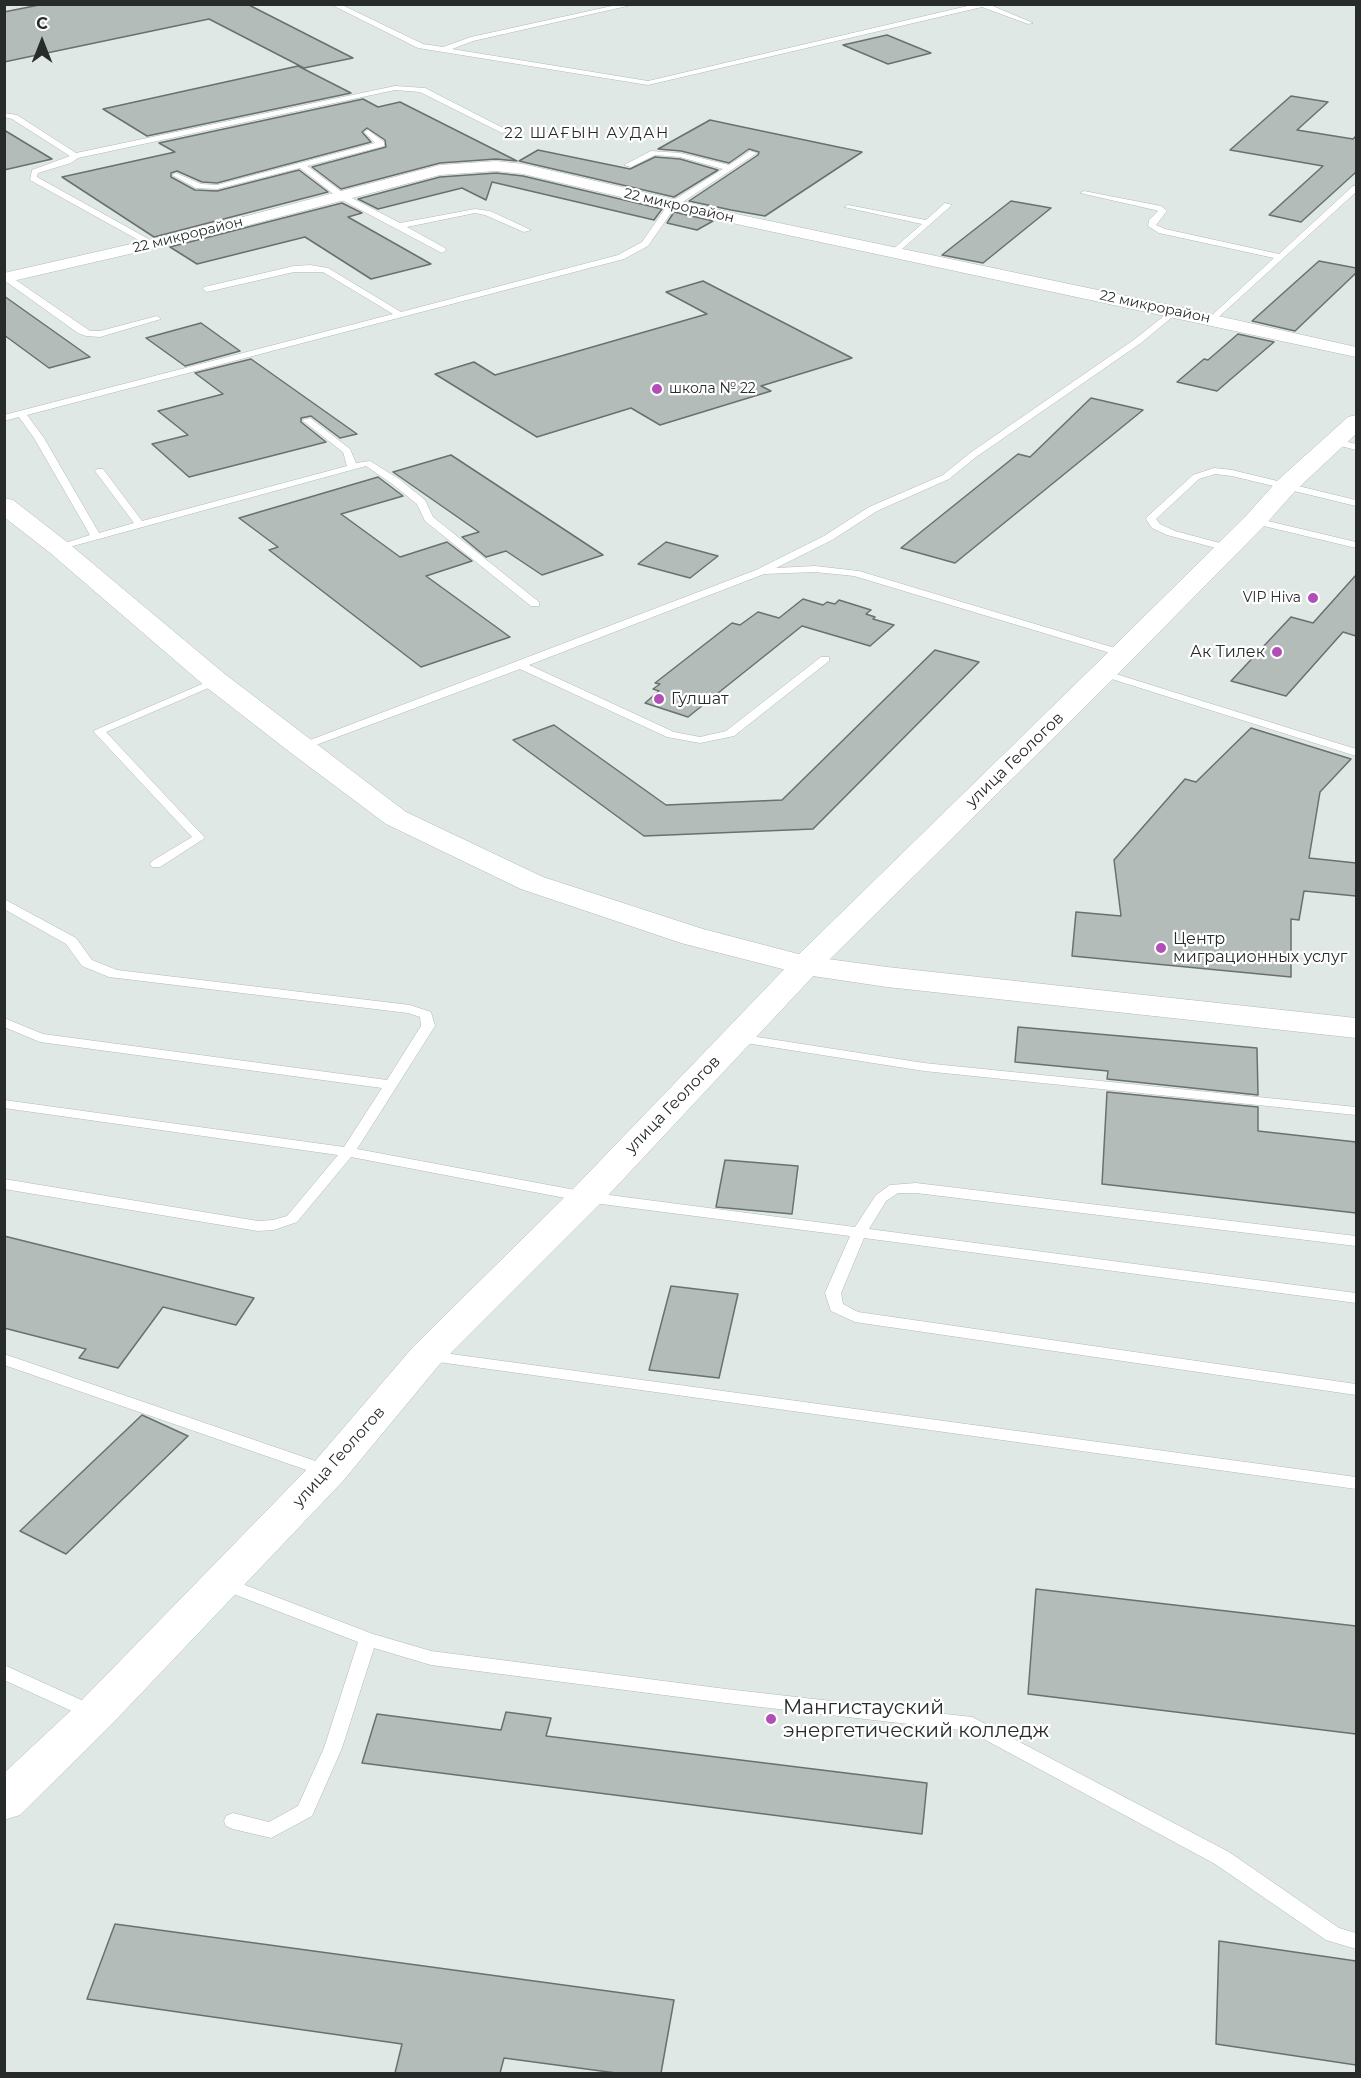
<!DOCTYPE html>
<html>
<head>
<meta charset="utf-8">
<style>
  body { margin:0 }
  #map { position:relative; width:1361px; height:2078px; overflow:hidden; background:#e0e8e6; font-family:Montserrat,sans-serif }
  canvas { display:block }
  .frame { position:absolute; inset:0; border:6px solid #272b2a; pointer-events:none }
  .north { position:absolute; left:12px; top:12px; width:60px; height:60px; -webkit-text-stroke:4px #fff; paint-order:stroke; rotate:0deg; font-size:16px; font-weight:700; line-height:24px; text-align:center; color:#272b2a }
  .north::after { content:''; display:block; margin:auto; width:21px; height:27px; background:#272b2a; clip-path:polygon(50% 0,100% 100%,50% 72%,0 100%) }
</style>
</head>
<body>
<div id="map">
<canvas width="1361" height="2078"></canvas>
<div class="frame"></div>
<div class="north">С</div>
</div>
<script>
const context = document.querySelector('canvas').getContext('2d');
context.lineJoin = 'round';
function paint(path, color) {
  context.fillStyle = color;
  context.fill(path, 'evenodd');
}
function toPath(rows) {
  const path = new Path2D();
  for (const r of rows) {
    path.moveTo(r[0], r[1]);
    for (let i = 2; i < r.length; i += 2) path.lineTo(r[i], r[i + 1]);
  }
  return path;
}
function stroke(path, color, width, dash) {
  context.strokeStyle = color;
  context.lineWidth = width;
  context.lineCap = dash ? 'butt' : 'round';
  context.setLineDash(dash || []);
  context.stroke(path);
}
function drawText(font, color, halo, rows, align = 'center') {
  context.font = font + ' Montserrat,sans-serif';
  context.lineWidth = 4.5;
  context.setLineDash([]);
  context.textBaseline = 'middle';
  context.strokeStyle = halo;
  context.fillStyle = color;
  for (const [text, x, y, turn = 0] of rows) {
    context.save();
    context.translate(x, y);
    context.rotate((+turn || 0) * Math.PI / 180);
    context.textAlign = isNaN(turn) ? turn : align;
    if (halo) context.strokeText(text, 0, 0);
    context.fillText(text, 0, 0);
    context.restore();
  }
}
const building = toPath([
  [44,4,247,4,353,58,304,68,209,19,4,62,4,12,44,4],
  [887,35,931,53,888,64,843,45,887,35],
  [298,66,351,93,147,136,103,109,298,66],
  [1291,96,1328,102,1297,130,1353,139,1356,136,1356,172,1301,222,1269,215,1323,166,1230,150,1291,96],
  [363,99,378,107,400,102,517,161,496,159,440,163,341,189,312,167,386,147,385,140,367,128,362,132,371,142,217,183,202,182,177,171,171,173,171,177,195,190,217,191,299,170,328,192,154,237,62,177,175,152,159,143,363,99],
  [710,120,738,126,862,152,765,216,731,210,689,201,758,155,759,152,749,149,729,163,681,151,658,149,710,120],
  [4,130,52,159,4,170,4,130],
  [538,150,630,169,655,157,680,159,718,170,674,197,519,161,538,150],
  [496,173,523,176,662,209,654,220,492,182,486,200,462,188,378,209,358,199,440,177,496,173],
  [1011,201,1051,208,983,263,942,255,1011,201],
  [342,203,362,213,348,217,431,264,371,279,305,237,197,264,170,247,342,203],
  [674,212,713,221,697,230,667,223,674,212],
  [1319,261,1356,268,1356,273,1295,331,1252,321,1319,261],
  [703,281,852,358,761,386,771,391,660,425,631,408,537,437,435,374,474,362,495,375,707,314,666,292,703,281],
  [4,296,90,357,49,368,4,335,4,296],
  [201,323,240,351,185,366,146,338,201,323],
  [1238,334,1274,342,1217,391,1177,382,1204,359,1208,360,1238,334],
  [251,359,357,434,340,438,311,416,301,418,301,422,326,442,189,477,152,444,188,435,158,411,223,394,195,373,251,359],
  [1091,398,1143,410,955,563,901,548,1018,454,1030,457,1091,398],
  [451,455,603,555,542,575,506,551,486,557,462,537,479,532,393,472,451,455],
  [378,477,403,496,341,514,400,557,447,542,472,561,426,576,510,637,421,667,269,550,278,547,239,518,378,477],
  [666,542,718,556,690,578,638,564,666,542],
  [1356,575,1356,636,1343,632,1286,696,1231,681,1291,617,1313,623,1356,575],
  [803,599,823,605,827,602,835,604,839,600,871,610,866,614,875,617,873,619,894,625,870,646,802,626,688,717,645,703,659,691,653,689,660,684,655,683,732,623,740,625,758,612,779,618,803,599],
  [935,650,979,662,813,829,644,836,513,740,554,725,666,805,782,800,935,650],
  [1251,728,1351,759,1320,792,1309,858,1356,863,1356,896,1304,891,1299,920,1291,919,1291,977,1072,956,1076,912,1121,916,1114,860,1185,779,1196,782,1251,728],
  [1018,1027,1257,1048,1258,1095,1107,1079,1108,1071,1015,1062,1018,1027],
  [1107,1092,1258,1107,1258,1131,1356,1142,1356,1213,1102,1184,1107,1092],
  [725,1160,798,1166,792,1214,716,1207,725,1160],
  [4,1236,254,1298,236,1325,163,1307,118,1368,79,1358,86,1349,4,1328,4,1236],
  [671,1286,738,1294,719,1378,649,1370,671,1286],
  [142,1415,188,1436,66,1554,20,1531,142,1415],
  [1036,1589,1356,1626,1356,1734,1028,1694,1036,1589],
  [506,1712,551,1718,546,1736,927,1783,922,1834,362,1763,377,1714,501,1730,506,1712],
  [115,1924,674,2000,661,2073,616,2073,504,2058,500,2073,395,2073,402,2044,87,1999,115,1924],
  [1219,1941,1356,1961,1356,2065,1216,2044,1219,1941]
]);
const service = toPath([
  [330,4,340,4,423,44,443,47,471,37,621,4,636,4,473,41,452,49,648,81,976,4,988,4,1033,23,1028,24,982,7,648,85,418,48,330,4],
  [395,86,425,88,509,131,502,133,420,92,395,90,78,158,71,163,38,173,37,177,154,242,155,244,151,247,30,180,32,170,70,156,12,119,4,117,4,113,17,115,76,153,395,86],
  [368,130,384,142,384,146,307,166,346,195,400,223,475,209,490,211,531,230,524,232,485,215,475,213,407,227,445,248,446,250,442,253,340,199,300,168,217,189,196,188,172,175,176,173,201,184,217,185,375,143,364,132,368,130],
  [651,151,680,153,729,165,750,151,757,153,675,207,648,246,624,259,27,415,44,438,99,533,134,523,95,471,97,469,103,469,142,521,347,466,343,452,302,420,310,418,350,449,356,463,370,461,399,479,425,500,433,517,539,602,539,606,531,606,425,521,417,504,391,483,366,466,62,549,58,550,53,547,90,535,34,438,19,417,4,421,4,415,393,314,323,272,294,272,207,292,203,289,204,287,294,266,310,265,328,268,401,312,618,255,642,242,669,203,723,169,680,157,655,155,631,167,624,165,651,151],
  [1353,186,1356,186,1356,192,1213,322,1209,319,1210,317,1274,258,1159,233,1148,226,1149,220,1158,211,1155,210,1080,193,1084,191,1161,206,1167,211,1156,225,1165,229,1279,254,1353,186],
  [945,203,952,205,894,256,890,253,891,251,922,224,844,207,848,205,926,220,945,203],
  [4,276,10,276,90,331,100,331,157,316,161,319,100,337,86,336,78,333,4,280,4,276],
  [1174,308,1178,311,1177,313,1141,343,976,457,949,479,877,511,832,540,776,568,815,566,859,571,1125,651,1125,655,1117,655,854,576,815,572,764,574,529,665,674,732,700,737,726,731,821,657,829,657,829,661,734,736,700,743,667,737,520,669,305,749,297,749,295,747,297,745,756,570,824,536,869,507,943,475,970,453,1135,339,1174,308],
  [1336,439,1356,444,1356,450,1333,444,1331,442,1336,439],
  [1214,468,1232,470,1356,500,1356,506,1232,476,1215,474,1199,479,1156,519,1160,524,1175,531,1231,546,1231,550,1227,551,1167,535,1152,528,1146,519,1147,517,1193,475,1214,468],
  [1255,518,1356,542,1356,548,1251,523,1251,519,1255,518],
  [1103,670,1356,749,1356,756,1099,675,1097,673,1103,670],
  [216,678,222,681,220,683,106,732,205,838,160,867,152,867,150,864,152,861,192,837,93,731,216,678],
  [4,899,76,938,92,960,117,970,410,1005,431,1012,435,1026,357,1149,586,1192,855,1227,876,1195,890,1185,916,1183,1356,1236,1356,1246,916,1193,898,1193,886,1201,869,1229,1356,1293,1356,1303,864,1238,841,1293,843,1304,858,1312,1356,1384,1356,1395,855,1322,831,1311,825,1293,850,1236,586,1202,351,1157,297,1222,274,1230,258,1231,4,1189,4,1179,258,1221,273,1220,287,1216,338,1155,4,1108,4,1100,344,1147,382,1088,40,1042,4,1027,4,1018,43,1034,387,1080,421,1026,420,1017,408,1013,109,977,82,966,66,944,4,909,4,899],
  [738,1034,924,1063,1356,1107,1356,1115,924,1071,733,1041,731,1038,738,1034],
  [429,1351,1356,1477,1356,1489,424,1360,421,1356,424,1352,429,1351],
  [4,1354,333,1467,335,1471,333,1475,327,1477,321,1475,4,1365,4,1354],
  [224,1577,373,1634,431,1651,726,1689,972,1717,1229,1852,1339,1928,1356,1933,1356,1949,1326,1940,1215,1864,969,1731,726,1703,431,1665,374,1648,342,1748,312,1816,271,1838,233,1829,226,1826,224,1821,226,1816,233,1813,269,1822,298,1806,324,1748,358,1642,218,1588,216,1583,218,1578,224,1577],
  [4,1665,99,1708,102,1713,99,1718,93,1720,87,1718,4,1680,4,1665]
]);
const minor = toPath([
  [496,161,523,164,741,215,1174,306,1356,347,1356,357,741,225,523,174,496,171,440,175,203,237,4,283,4,273,201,228,440,165,496,161]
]);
const tertiary = toPath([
  [1356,415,1356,434,1296,490,1264,526,1113,679,817,972,599,1205,439,1365,343,1481,110,1726,20,1815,4,1820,4,1773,80,1702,315,1461,413,1347,573,1189,795,958,1093,667,1246,516,1278,480,1348,417,1356,415]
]);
const secondary = toPath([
  [4,498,13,500,67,542,226,675,406,812,543,877,703,929,806,956,887,967,1356,1018,1356,1038,887,987,806,975,681,943,521,889,386,824,291,753,206,687,49,552,4,517,4,498]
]);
const markers = [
  [657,389,6,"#b14fb6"],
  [1313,598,6,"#b14fb6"],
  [1277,652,6,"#b14fb6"],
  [659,699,6,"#b14fb6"],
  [1161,948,6,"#b14fb6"],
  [771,1719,6,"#b14fb6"]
];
const farStreetnames = [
  ["22 микрорайон",679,206,13],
  ["22 микрорайон",188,235,-14],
  ["22 микрорайон",1155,307,12]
];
const farPoinames = [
  ["школа № 22",669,389],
  ["VIP Hiva",1301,598,"right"]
];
const farNeighbourhoodnames = [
  ["22 ШАҒЫН АУДАН",587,134]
];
const poiNames = [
  ["Ак Тилек",1265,652,"right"],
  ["Гулшат",671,699],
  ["Центр",1173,939],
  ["миграционных услуг",1173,957]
];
const streetNames = [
  ["улица Геологов",1015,760,-44],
  ["улица Геологов",673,1105,-46],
  ["улица Геологов",339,1457,-48]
];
const nearPoinames = [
  ["Мангистауский",783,1708],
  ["энергетический колледж",783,1731]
];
paint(building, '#b4bcba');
stroke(building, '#69716e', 1.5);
stroke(service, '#b1b9b6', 1);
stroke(minor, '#b1b9b6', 1);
stroke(tertiary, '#b1b9b6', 1);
stroke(secondary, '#b1b9b6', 1);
paint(service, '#fff');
paint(minor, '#fff');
paint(tertiary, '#fff');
paint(secondary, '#fff');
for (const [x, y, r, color] of markers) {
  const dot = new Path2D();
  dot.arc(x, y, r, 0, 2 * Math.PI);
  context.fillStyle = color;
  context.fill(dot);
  stroke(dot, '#fff', 2);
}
drawText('14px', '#272b2a', '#fff', farStreetnames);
drawText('14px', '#272b2a', '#fff', farPoinames, 'left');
context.letterSpacing = '1.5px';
drawText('15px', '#272b2a', '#fff', farNeighbourhoodnames);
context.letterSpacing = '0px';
drawText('16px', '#272b2a', '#fff', poiNames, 'left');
drawText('16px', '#272b2a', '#fff', streetNames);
drawText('20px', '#272b2a', '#fff', nearPoinames, 'left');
</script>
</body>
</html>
